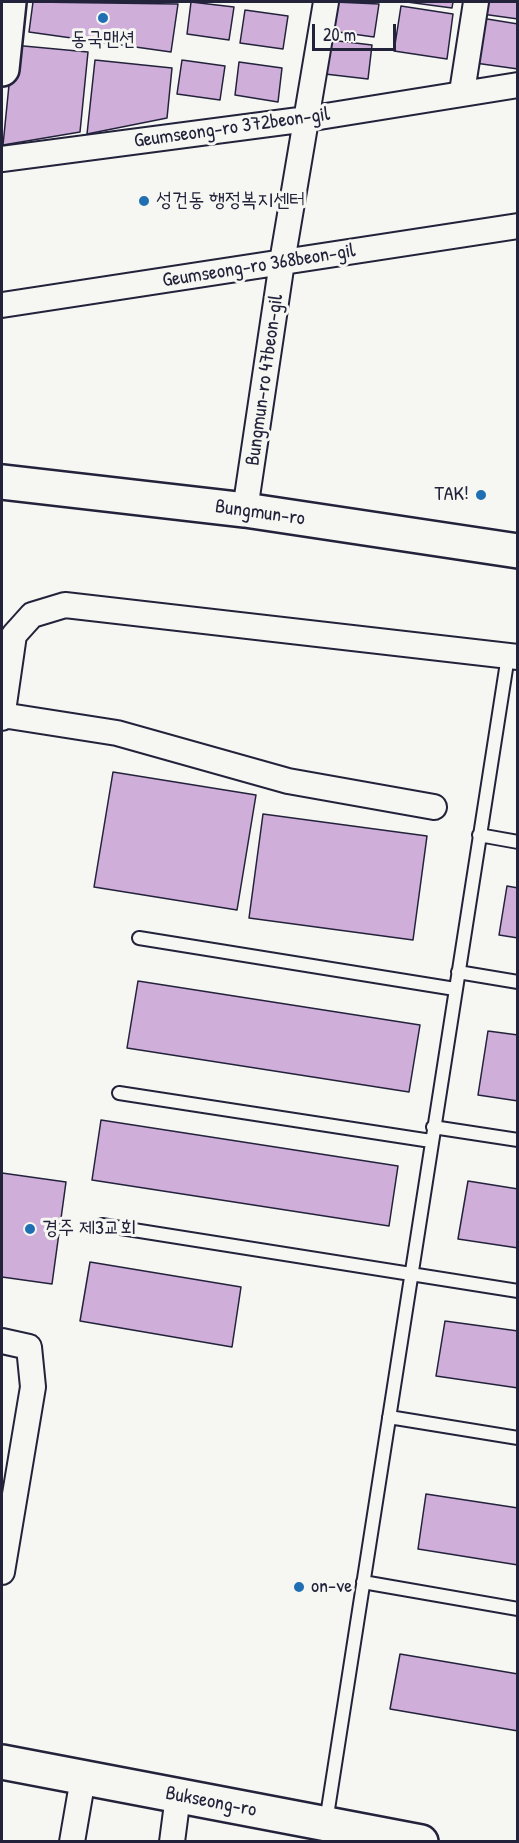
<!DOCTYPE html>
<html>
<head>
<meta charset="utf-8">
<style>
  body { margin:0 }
  #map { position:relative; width:519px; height:1843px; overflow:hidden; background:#f6f6f2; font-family:"Patrick Hand",sans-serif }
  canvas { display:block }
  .frame { position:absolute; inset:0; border:3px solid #22223b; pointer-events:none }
  .scale { position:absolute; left:312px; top:24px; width:84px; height:27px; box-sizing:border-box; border:3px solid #22223b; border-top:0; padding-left:8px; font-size:18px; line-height:21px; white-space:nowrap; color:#22223b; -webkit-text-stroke:4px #f6f6f2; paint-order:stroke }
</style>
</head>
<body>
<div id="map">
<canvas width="519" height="1843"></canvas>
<div class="frame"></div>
<div class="scale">20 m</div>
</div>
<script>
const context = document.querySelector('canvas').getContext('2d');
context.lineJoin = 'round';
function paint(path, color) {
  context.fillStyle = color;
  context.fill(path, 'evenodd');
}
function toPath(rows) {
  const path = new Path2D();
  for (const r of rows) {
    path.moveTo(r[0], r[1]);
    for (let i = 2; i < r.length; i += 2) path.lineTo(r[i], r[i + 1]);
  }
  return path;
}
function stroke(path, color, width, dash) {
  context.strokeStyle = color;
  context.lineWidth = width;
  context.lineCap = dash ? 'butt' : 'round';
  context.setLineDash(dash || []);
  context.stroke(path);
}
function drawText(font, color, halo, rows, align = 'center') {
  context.font = font + ' "Patrick Hand","Poor Story",sans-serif';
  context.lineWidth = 6;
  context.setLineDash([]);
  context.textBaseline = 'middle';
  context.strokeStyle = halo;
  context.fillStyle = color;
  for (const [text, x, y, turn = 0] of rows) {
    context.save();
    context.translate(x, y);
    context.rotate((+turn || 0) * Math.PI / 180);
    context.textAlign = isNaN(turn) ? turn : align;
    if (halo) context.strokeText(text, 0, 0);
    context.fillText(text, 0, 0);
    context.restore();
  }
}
const building = toPath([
  [33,2,178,4,171,52,29,32,33,2],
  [191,2,234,7,229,40,187,34,191,2],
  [335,2,379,4,374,37,331,31,335,2],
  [407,2,453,2,452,8,407,2],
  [483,2,518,2,518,19,482,14,483,2],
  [401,6,453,14,447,59,394,51,401,6],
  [245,10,288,16,283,49,240,43,245,10],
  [481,18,518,24,518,69,475,63,481,18],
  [330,40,372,45,368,79,325,74,330,40],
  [13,45,88,52,80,132,3,145,13,45],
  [95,60,172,68,167,118,87,134,95,60],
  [182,60,225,66,220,100,177,94,182,60],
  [239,62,282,68,278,102,235,95,239,62],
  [113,772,256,795,237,910,94,887,113,772],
  [263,814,427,836,413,940,249,918,263,814],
  [507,886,518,888,518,938,499,935,507,886],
  [138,981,420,1025,409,1092,127,1048,138,981],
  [488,1031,518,1035,518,1101,478,1095,488,1031],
  [101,1120,398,1166,389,1226,92,1180,101,1120],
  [2,1173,66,1182,52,1284,2,1277,2,1173],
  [468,1181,518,1189,518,1248,458,1239,468,1181],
  [90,1262,241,1287,232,1347,80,1321,90,1262],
  [445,1321,518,1331,518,1388,436,1376,445,1321],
  [426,1494,518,1508,518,1565,418,1549,426,1494],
  [400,1654,518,1674,518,1731,390,1709,400,1654]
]);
const lane = toPath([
  [479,835,518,842],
  [139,938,455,989],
  [458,972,518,982],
  [119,1093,431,1141],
  [433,1127,518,1140],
  [102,1225,518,1291],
  [389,1417,518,1438],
  [363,1582,518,1609],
  [326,1822,508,656]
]);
const street = toPath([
  [462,92,476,2],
  [2,159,307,119,518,85],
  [2,305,518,226],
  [245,510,282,262,326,2],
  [2,715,117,733,288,781,434,807],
  [2,718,14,635,32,615,65,605,518,657],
  [2,1341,29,1347,33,1387,2,1572],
  [72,1842,83,1778],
  [172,1842,178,1796]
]);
const secondary = toPath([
  [2,69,9,2],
  [2,482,245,510,518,551],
  [2,1762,421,1842]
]);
const markers = [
  [103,18,6,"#1f6fb2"],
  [144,201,6,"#1f6fb2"],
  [481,495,6,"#1f6fb2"],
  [30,1229,6,"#1f6fb2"],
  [299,1587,6,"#1f6fb2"]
];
const poiNames = [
  ["동국맨션",103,40,"center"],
  ["성건동 행정복지센터",156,201],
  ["TAK!",469,495,"right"],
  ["경주 제3교회",42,1229],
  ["on-ve",311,1587]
];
const streetNames = [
  ["Geumseong-ro 372beon-gil",232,128,-8],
  ["Geumseong-ro 368beon-gil",259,266,-9],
  ["Bungmun-ro 47beon-gil",265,380,-82],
  ["Bungmun-ro",260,513,8],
  ["Bukseong-ro",211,1802,11]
];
paint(building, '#cfaed9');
stroke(building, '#22223b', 1.5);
stroke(lane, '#22223b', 16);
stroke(street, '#22223b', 28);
stroke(secondary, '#22223b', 38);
stroke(lane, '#f6f6f2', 12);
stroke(street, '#f6f6f2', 24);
stroke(secondary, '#f6f6f2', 33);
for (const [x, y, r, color] of markers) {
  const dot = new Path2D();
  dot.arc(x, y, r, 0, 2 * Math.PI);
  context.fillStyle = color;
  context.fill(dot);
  stroke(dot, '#f6f6f2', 2);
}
drawText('20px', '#22223b', '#f6f6f2', poiNames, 'left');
drawText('20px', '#22223b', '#f6f6f2', streetNames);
</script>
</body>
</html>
